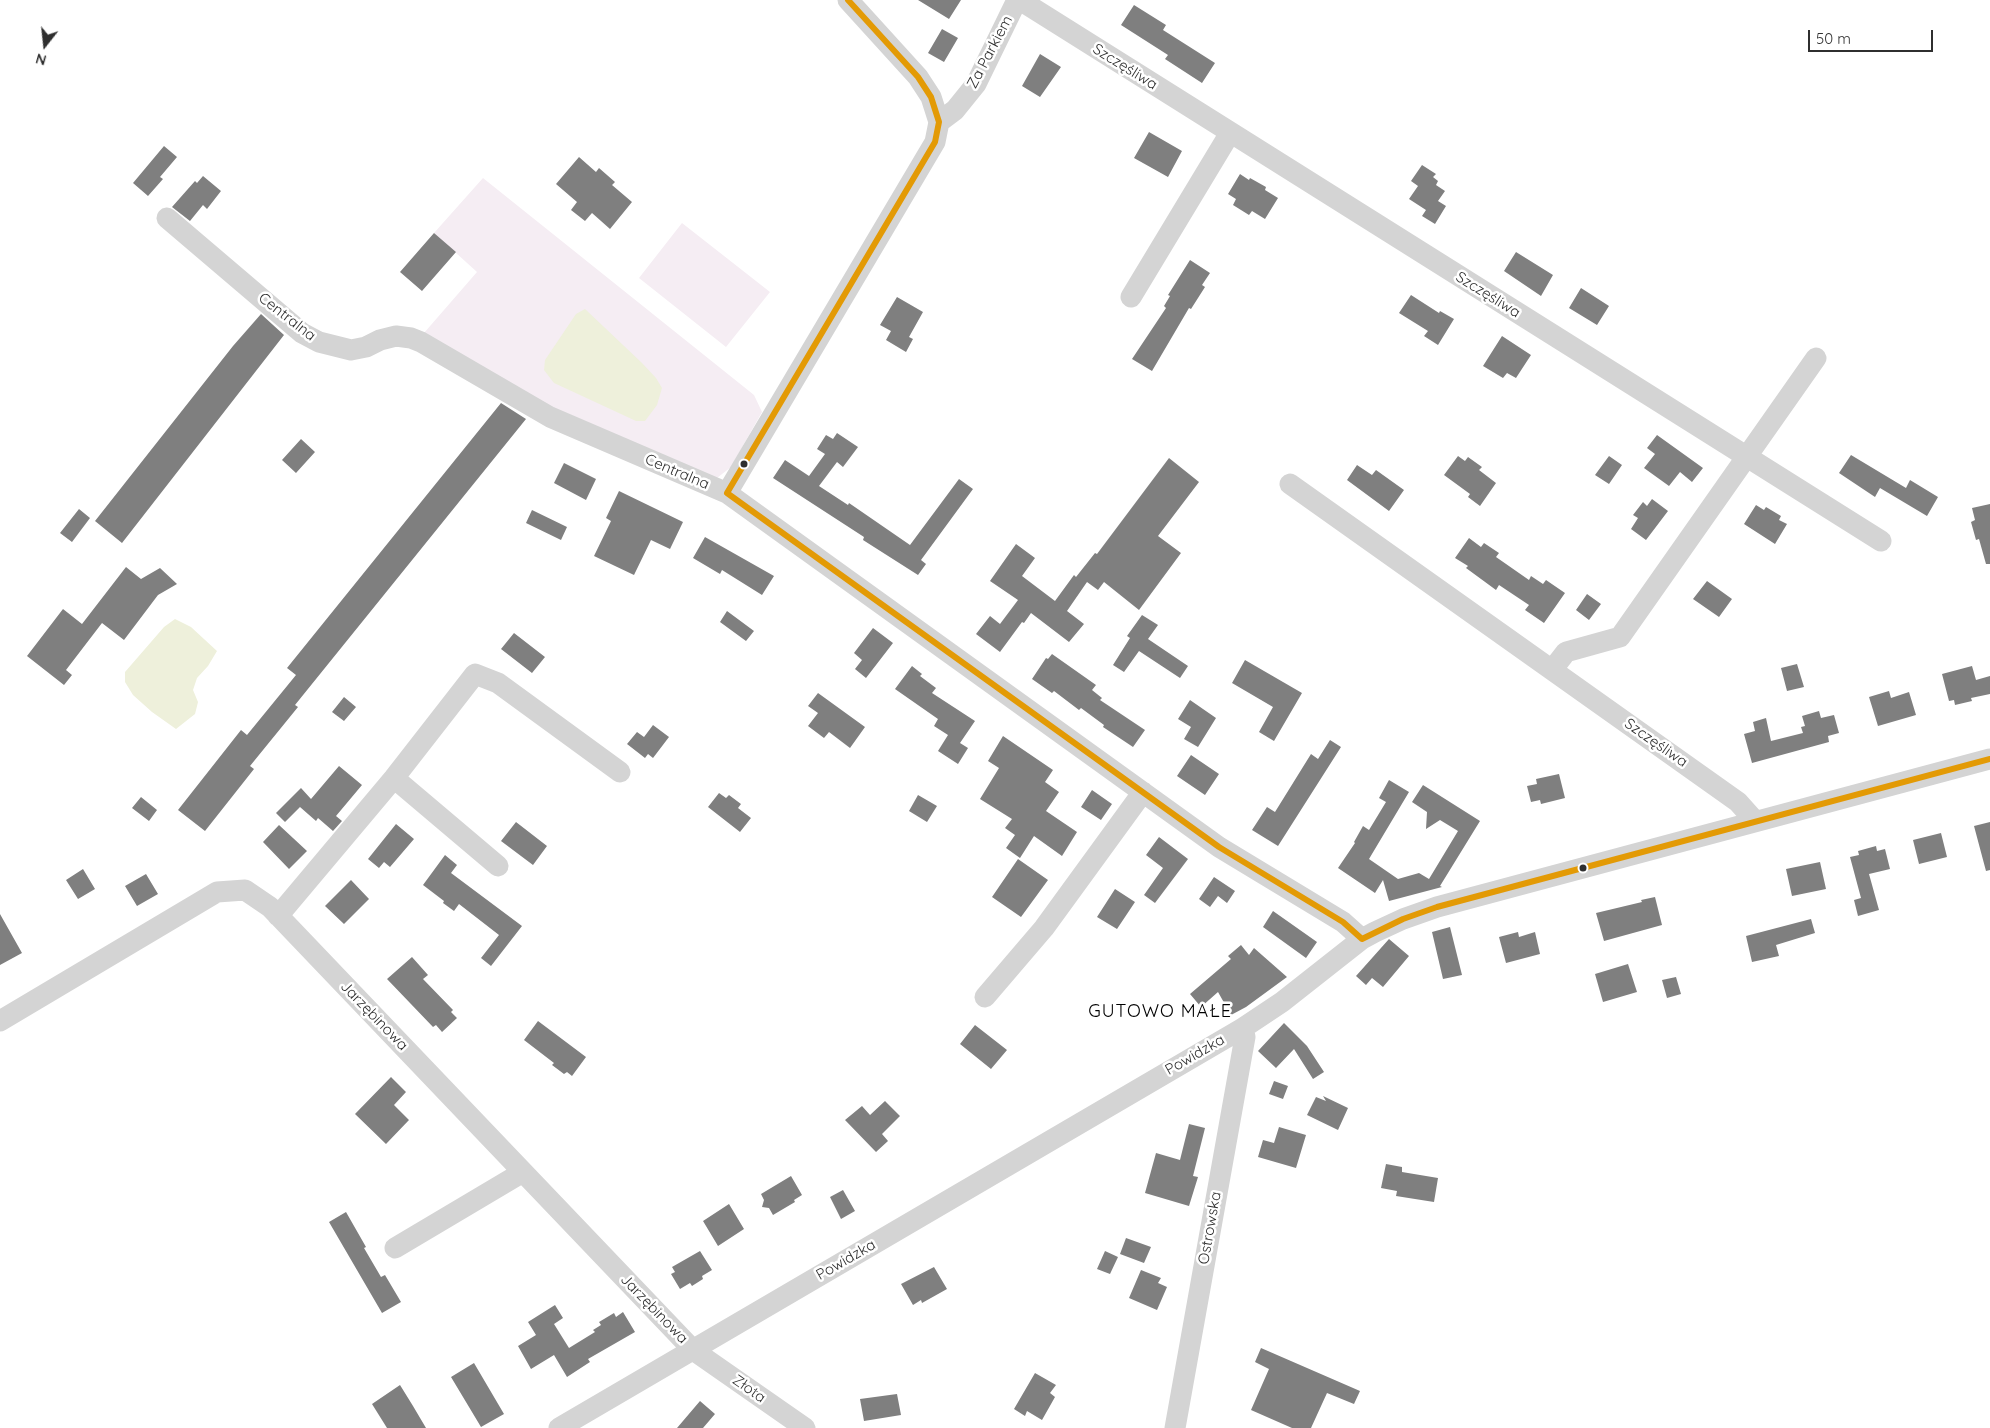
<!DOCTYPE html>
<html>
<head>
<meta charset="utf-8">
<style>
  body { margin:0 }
  #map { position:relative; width:1990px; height:1428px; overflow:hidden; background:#fff; font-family:Quicksand,sans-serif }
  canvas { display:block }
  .north { position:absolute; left:20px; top:20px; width:50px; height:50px; -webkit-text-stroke:4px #fff; paint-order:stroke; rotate:196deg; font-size:14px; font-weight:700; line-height:20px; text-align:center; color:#2f2f2f }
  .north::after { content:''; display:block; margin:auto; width:18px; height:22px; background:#2f2f2f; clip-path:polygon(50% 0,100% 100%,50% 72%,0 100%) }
  .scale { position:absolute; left:1808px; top:30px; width:125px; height:22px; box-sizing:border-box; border:2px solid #2f2f2f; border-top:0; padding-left:6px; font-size:15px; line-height:18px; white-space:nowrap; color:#2f2f2f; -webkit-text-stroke:4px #fff; paint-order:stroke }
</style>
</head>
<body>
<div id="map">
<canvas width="1990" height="1428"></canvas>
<div class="north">N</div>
<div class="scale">50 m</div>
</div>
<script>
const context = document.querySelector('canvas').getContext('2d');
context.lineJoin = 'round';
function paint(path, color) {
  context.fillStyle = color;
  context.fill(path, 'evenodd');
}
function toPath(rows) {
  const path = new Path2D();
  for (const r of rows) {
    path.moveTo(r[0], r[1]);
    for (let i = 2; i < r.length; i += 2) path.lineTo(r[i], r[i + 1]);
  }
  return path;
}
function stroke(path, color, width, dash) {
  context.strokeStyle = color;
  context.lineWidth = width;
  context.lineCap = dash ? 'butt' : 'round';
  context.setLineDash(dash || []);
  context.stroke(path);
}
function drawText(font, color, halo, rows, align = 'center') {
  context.font = font + ' Quicksand,sans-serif';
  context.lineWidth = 5;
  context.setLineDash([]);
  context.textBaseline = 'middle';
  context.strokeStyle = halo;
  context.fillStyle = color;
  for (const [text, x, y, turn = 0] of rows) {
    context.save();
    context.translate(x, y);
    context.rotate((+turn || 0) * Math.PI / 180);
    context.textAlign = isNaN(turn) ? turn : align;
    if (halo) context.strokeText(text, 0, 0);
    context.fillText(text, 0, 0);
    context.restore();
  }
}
const green = toPath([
  [483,178,754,395,762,412,731,467,717,478,557,414,424,333,477,272,434,233],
  [682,223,770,292,726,347,639,278]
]);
const water = toPath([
  [585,309,642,363,656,378,662,388,657,405,645,421,636,421,567,389,554,383,544,370,545,360,576,314],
  [175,619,191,627,217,651,208,666,197,678,193,690,198,702,195,714,176,729,152,712,133,695,125,682,125,672,164,627]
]);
const building = toPath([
  [918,0,961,0,949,19],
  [1134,5,1166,25,1163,30,1215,63,1202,83,1165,59,1168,55,1121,25],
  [942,29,958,38,944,62,928,53],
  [1040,54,1061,67,1040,97,1022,86],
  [1149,132,1182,151,1168,177,1134,158],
  [164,146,177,157,160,177,163,179,148,196,133,183],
  [579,157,596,172,599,168,615,182,612,185,632,202,610,229,592,213,585,221,571,210,577,202,556,184],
  [1422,165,1436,174,1433,177,1438,181,1436,185,1445,191,1438,201,1446,206,1435,224,1422,216,1426,210,1409,199,1418,186,1411,181],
  [1240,174,1249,180,1250,178,1266,187,1265,190,1278,198,1265,219,1252,211,1249,215,1233,205,1236,199,1228,194],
  [203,176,221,191,207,209,203,205,190,221,172,207,195,181,197,183],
  [434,233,456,252,422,291,400,272],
  [1516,252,1553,275,1541,296,1504,271],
  [1190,260,1210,273,1202,285,1205,287,1191,309,1189,308,1152,371,1132,359,1166,308,1164,306,1170,296,1168,295],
  [1581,288,1609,306,1597,325,1569,308],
  [1411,295,1439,313,1440,311,1454,319,1438,345,1424,336,1428,331,1399,313],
  [897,297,923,312,909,337,913,339,906,352,886,340,891,331,880,325],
  [261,314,284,335,122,543,95,521,233,346],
  [1502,336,1531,355,1516,378,1507,373,1503,378,1483,366],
  [501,403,526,419,295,705,298,707,250,766,254,769,205,831,178,810,241,730,247,735,296,675,287,668],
  [837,433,858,447,843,467,837,462,819,486,848,505,849,503,910,545,959,479,973,489,921,560,926,564,918,575,863,540,864,537,773,478,785,460,809,476,825,454,817,449,826,435,833,439],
  [1657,435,1703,468,1692,482,1680,472,1669,486,1644,468,1655,454,1647,448],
  [301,439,315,452,296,473,282,460],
  [1851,455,1906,488,1910,480,1938,497,1927,516,1880,488,1875,497,1839,473],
  [1458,456,1465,461,1468,457,1482,467,1479,470,1496,483,1480,506,1468,497,1470,494,1444,475],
  [1609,456,1622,465,1609,484,1595,475],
  [1169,458,1199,482,1158,536,1181,553,1139,610,1104,582,1098,590,1087,582,1067,611,1084,624,1069,642,1031,613,1024,623,1022,622,1000,652,976,634,990,616,1000,624,1018,600,990,581,1016,544,1035,558,1022,576,1055,601,1074,575,1076,577,1095,553,1097,554],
  [564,463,596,479,586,500,554,483],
  [1357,465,1372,475,1376,470,1404,490,1389,511,1347,480],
  [619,491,683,522,670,549,651,540,634,575,594,556,611,521,606,518],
  [1652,499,1668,511,1646,540,1631,529,1638,518,1633,515,1643,502,1647,506],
  [1990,504,1990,564,1986,564,1979,539,1976,540,1971,522,1975,520,1972,508],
  [1756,505,1764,510,1766,507,1781,516,1779,520,1787,524,1775,544,1744,524],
  [79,509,90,518,72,542,60,533],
  [532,510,567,527,561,540,526,523],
  [705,537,774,576,762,595,722,570,720,574,693,558],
  [1469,538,1481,547,1484,543,1499,553,1496,557,1529,580,1531,576,1543,584,1546,580,1565,593,1544,623,1525,610,1529,605,1499,585,1496,590,1466,568,1468,566,1455,558],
  [126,567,141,579,160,568,177,584,158,595,124,640,102,623,66,670,72,675,64,685,27,656,63,609,82,624],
  [1707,581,1732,599,1719,617,1693,599],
  [1587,594,1601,604,1589,620,1576,610],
  [727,611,754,631,746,641,720,622],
  [1142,615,1158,625,1148,639,1188,666,1180,678,1139,651,1124,672,1113,665,1130,638,1127,636],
  [873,628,893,643,866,678,855,669,862,660,854,653],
  [514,633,545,657,532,673,501,649],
  [1052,654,1096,685,1092,690,1102,698,1100,700,1145,730,1133,747,1103,727,1104,725,1081,708,1079,710,1054,691,1052,693,1032,679,1046,658,1048,659],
  [1245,660,1302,693,1274,741,1259,732,1273,707,1232,683],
  [1797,664,1804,687,1787,691,1781,668],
  [912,666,922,674,920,676,936,688,932,693,975,721,960,743,968,748,958,764,938,751,948,735,934,726,938,719,895,689],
  [1972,666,1976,680,1990,676,1990,694,1971,698,1972,701,1955,705,1954,700,1949,701,1942,674],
  [1889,691,1891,698,1909,692,1916,715,1878,726,1869,697],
  [818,693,865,727,850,748,829,732,824,738,808,726,818,713,808,706],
  [344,697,356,707,344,721,332,712],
  [1190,700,1216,718,1198,747,1184,739,1191,727,1178,719],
  [1819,711,1821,718,1834,715,1839,733,1828,736,1829,742,1752,763,1744,734,1755,731,1753,722,1766,718,1771,741,1803,733,1801,727,1805,726,1802,716],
  [653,725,669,737,653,758,648,754,645,758,627,744,637,732,644,737],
  [1003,736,1053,770,1045,782,1059,792,1046,811,1077,832,1062,856,1034,836,1020,858,1006,848,1015,835,1005,828,1012,819,980,799,999,768,988,761],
  [1330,740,1341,747,1278,846,1252,830,1267,807,1275,812,1311,754,1318,759],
  [1191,755,1219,774,1205,795,1177,776],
  [339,766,362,785,336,816,342,821,333,831,318,818,316,821,300,807,285,822,276,813,301,788,311,799],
  [1559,774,1565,798,1541,804,1540,800,1531,802,1527,786,1537,784,1536,779],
  [1389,780,1409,792,1369,859,1398,879,1419,873,1429,879,1458,831,1440,820,1426,829,1427,812,1412,802,1423,785,1480,821,1440,886,1442,887,1389,901,1383,880,1375,893,1338,868,1355,843,1354,842,1363,826,1369,830,1386,802,1379,798],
  [1092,790,1112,804,1101,820,1081,807],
  [719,793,726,798,729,795,741,804,738,808,751,818,740,832,708,807],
  [918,795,937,806,927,822,909,811],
  [141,797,157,810,149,821,132,808],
  [516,822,547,846,533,865,501,841],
  [1990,822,1990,870,1986,871,1974,826],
  [396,824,414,839,390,867,384,862,379,868,368,859],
  [279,825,307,851,289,869,263,842],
  [1941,833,1947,857,1919,864,1913,840],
  [1159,837,1188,859,1155,903,1144,895,1163,868,1146,855],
  [1876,846,1877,851,1885,849,1890,869,1869,874,1879,910,1858,916,1854,900,1861,898,1850,857,1859,855,1858,851],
  [445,855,457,865,451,873,522,926,491,966,481,958,499,935,459,904,454,911,443,903,444,901,423,885],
  [1018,859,1048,880,1021,917,992,897],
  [1820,862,1826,889,1792,896,1786,869],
  [83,869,95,889,78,899,66,880],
  [146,874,158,894,137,906,125,886],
  [1214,877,1235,891,1227,903,1218,896,1210,907,1199,899],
  [351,880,369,899,344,924,325,906],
  [1115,889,1135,902,1117,929,1097,917],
  [1655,897,1662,925,1604,941,1596,913,1642,902,1641,900],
  [1273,911,1317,942,1306,958,1263,927],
  [0,914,22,953,0,965],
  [1811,919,1815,933,1776,945,1779,956,1752,962,1746,936],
  [1450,927,1462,975,1443,979,1432,932],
  [1518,932,1519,937,1535,932,1540,954,1506,963,1499,937],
  [1389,939,1409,956,1383,987,1372,978,1366,985,1356,976],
  [1241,945,1249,955,1254,948,1287,977,1246,1007,1231,1015,1218,992,1201,1007,1190,994,1231,959,1228,956],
  [412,957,428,975,423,979,453,1010,451,1012,457,1018,442,1032,436,1025,433,1027,387,979],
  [1628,964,1637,992,1603,1002,1595,974],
  [1676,977,1681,994,1667,998,1662,980],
  [538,1021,586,1057,572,1076,567,1072,564,1074,552,1065,554,1063,524,1040],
  [1284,1023,1307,1046,1324,1072,1313,1079,1294,1049,1276,1068,1258,1051],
  [975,1025,1007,1050,991,1069,960,1044],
  [391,1077,406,1092,394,1105,409,1120,386,1144,355,1114],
  [1274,1081,1288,1086,1283,1099,1269,1094],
  [1323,1096,1348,1108,1338,1130,1307,1115,1316,1097,1326,1101],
  [885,1101,900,1116,882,1134,888,1141,876,1152,845,1120,862,1106,870,1115],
  [1189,1124,1205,1128,1193,1176,1198,1177,1189,1206,1145,1193,1156,1153,1180,1160],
  [1279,1127,1306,1135,1296,1168,1258,1157,1263,1140,1274,1143],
  [1386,1164,1402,1167,1402,1172,1438,1178,1434,1202,1396,1196,1397,1191,1381,1188],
  [791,1176,802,1195,794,1200,795,1202,773,1215,769,1208,762,1207,764,1200,761,1194],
  [843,1190,855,1211,841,1219,830,1197],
  [729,1204,744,1229,718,1246,703,1221],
  [346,1212,366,1247,364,1248,381,1277,385,1275,401,1302,382,1313,329,1222],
  [1126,1238,1151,1247,1144,1263,1120,1254],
  [700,1251,712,1270,702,1276,703,1279,692,1286,690,1283,680,1289,671,1274,675,1272,672,1267],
  [1105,1251,1118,1257,1110,1274,1097,1269],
  [934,1267,947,1289,922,1303,921,1300,913,1305,901,1284],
  [1141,1270,1161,1278,1158,1283,1167,1287,1157,1310,1129,1298],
  [555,1305,563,1318,554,1324,569,1348,595,1332,593,1330,601,1325,599,1322,614,1313,616,1317,623,1312,635,1332,588,1359,590,1362,567,1377,554,1355,531,1369,518,1346,536,1335,528,1322],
  [1261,1348,1360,1391,1354,1404,1327,1393,1311,1428,1292,1428,1251,1410,1269,1369,1255,1362],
  [474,1363,504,1414,481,1427,451,1377],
  [1035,1373,1056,1385,1050,1393,1055,1397,1042,1420,1027,1411,1025,1416,1014,1409],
  [400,1385,413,1406,426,1428,387,1428,372,1404],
  [897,1394,901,1415,864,1421,860,1399],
  [700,1401,715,1414,703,1428,677,1428]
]);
const minor = toPath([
  [1020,0,1881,541],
  [939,122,955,110,976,84,1017,0],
  [167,218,302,333,319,342,351,350,366,347,380,340,396,336,411,338,421,342,550,417,727,493,1219,847,1343,922,1362,939],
  [1131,297,1230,133],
  [1290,484,1738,802,1755,821],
  [727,493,935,142,939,122,931,97,918,77,848,0],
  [1552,670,1566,652,1620,637,1816,358],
  [394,778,498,866],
  [278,916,394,778,475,674,498,683,620,772],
  [985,997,1044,928,1143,792],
  [0,1021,217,892,245,890,270,907,693,1350,805,1428],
  [395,1248,523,1172],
  [559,1428,1243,1028,1282,1002,1362,939,1375,932,1403,919,1437,907,1990,759],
  [1175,1428,1245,1037,1243,1028]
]);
const bus1 = toPath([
  [848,0,918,77,931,97,939,122,935,142,727,493,1219,847,1343,922,1362,939,1403,919,1437,907,1990,759]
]);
const markers = [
  [744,464,4.5,"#2f2f2f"],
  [1583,868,4.5,"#2f2f2f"]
];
const streetNames = [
  ["Za Parkiem",990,52,-62],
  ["Szczęśliwa",1125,67,32],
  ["Szczęśliwa",1488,295,32],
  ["Centralna",287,317,38],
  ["Centralna",677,472,23],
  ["Szczęśliwa",1656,743,35],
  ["Jarzębinowa",374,1016,46],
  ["Powidzka",1195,1055,-30],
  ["Ostrowska",1210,1228,-80],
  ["Powidzka",846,1260,-30],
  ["Jarzębinowa",654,1309,46],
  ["Złota",749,1389,35]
];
const quarterNames = [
  ["GUTOWO MAŁE",1160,1012]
];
paint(green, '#f5edf3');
paint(water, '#eef0db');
paint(building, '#7f7f7f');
stroke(minor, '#d4d4d4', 21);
stroke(bus1, '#e39a05', 6);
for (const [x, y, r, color] of markers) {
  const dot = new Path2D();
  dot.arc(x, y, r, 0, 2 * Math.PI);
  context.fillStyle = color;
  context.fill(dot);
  stroke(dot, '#fff', 2);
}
drawText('15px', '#2f2f2f', '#fff', streetNames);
context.letterSpacing = '1px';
drawText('18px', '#000', '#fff', quarterNames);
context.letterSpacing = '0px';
</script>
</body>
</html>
